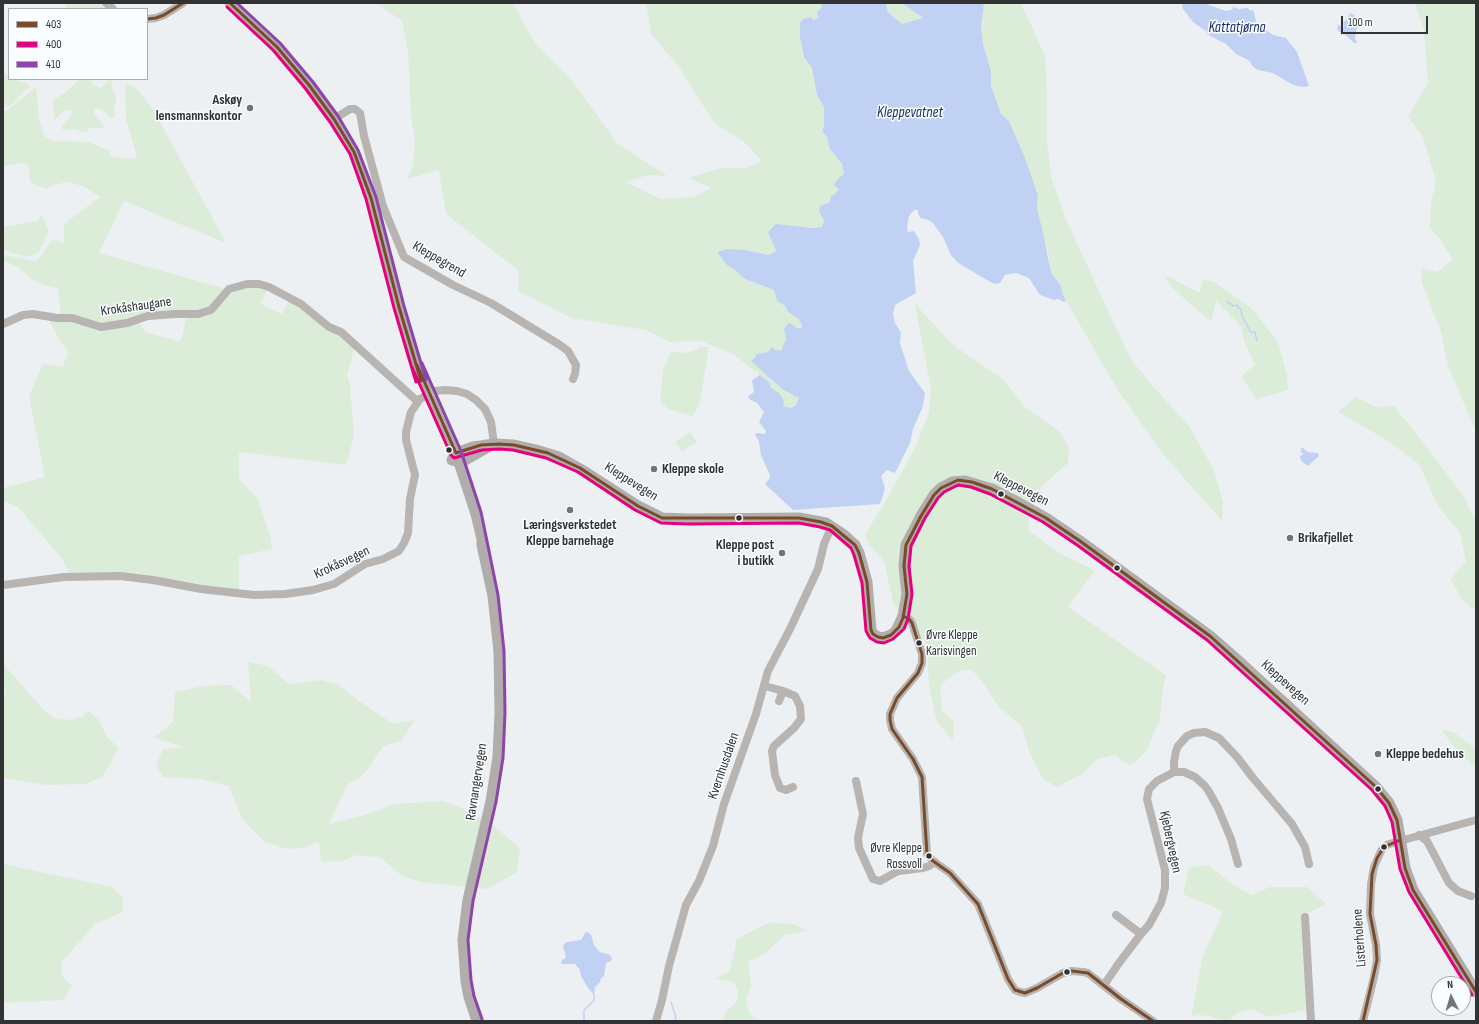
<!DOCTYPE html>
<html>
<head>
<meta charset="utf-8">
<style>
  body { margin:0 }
  #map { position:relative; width:1479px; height:1024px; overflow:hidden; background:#edf0f3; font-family:"Sofia Sans Condensed",sans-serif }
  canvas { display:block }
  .frame { position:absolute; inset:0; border:4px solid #313234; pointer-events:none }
  .legend { position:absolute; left:8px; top:8px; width:140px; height:72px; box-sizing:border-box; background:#fafdff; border:1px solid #aaacae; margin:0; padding:5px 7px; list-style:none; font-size:12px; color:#313234 }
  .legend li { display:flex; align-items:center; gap:8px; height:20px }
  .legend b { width:20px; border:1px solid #aaacae }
  .north { position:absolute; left:1431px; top:976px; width:40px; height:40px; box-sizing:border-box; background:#fafdff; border:1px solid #aaacae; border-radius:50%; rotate:355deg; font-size:11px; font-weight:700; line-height:16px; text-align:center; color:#313234 }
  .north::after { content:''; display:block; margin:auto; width:14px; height:18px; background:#737477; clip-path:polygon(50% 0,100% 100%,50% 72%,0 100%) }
  .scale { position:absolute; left:1341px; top:16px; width:87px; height:18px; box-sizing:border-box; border:2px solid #313234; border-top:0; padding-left:5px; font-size:12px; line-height:14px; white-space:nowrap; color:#313234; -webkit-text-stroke:3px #fafdff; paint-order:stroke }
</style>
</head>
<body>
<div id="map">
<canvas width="1479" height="1024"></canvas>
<div class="frame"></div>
<ul class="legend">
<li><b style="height:5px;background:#7a4b2a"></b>403</li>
<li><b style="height:5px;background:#e5007d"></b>400</li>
<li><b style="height:5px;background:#8e44ad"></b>410</li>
</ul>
<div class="north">N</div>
<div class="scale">100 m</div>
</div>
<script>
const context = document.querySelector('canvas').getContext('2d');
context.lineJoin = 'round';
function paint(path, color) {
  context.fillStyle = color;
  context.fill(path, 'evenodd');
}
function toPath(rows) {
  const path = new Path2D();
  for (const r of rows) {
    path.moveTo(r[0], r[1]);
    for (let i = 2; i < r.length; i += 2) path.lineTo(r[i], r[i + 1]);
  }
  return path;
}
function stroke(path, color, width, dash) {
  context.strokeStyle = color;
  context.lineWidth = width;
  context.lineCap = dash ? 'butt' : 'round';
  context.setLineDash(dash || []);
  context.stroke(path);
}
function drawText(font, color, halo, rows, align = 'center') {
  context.font = font + ' "Sofia Sans Condensed",sans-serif';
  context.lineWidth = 3;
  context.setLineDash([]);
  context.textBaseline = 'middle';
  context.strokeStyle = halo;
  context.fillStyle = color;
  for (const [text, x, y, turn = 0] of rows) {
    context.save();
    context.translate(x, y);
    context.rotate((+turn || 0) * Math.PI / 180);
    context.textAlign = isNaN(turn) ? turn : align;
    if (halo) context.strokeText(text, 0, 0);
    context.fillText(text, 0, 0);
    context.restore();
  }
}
const green = toPath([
  [65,3,99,3,106,9,67,9],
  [376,3,513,3,534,42,570,78,617,143,667,176,648,175,626,182,661,199,695,197,711,188,688,178,721,168,745,168,762,161,743,141,714,123,679,67,651,34,646,3,822,3,818,18,814,20,811,17,803,19,800,23,800,37,804,57,812,68,817,95,824,107,824,126,822,131,827,137,830,149,842,164,844,173,841,176,839,189,830,202,819,211,824,221,822,227,811,228,776,225,768,232,776,251,768,255,746,250,727,249,728,266,735,270,745,279,774,290,777,301,785,306,788,312,799,319,802,327,801,328,797,328,788,323,785,329,786,339,781,351,776,350,756,354,771,380,782,389,799,398,794,406,790,408,783,406,771,388,769,382,733,354,701,341,669,342,646,330,571,318,518,291,519,271,446,214,439,170,407,179,413,166,415,140,411,118,408,51,402,21],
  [887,3,902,3,923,18,902,24,888,12,886,5],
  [984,3,1021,3,1045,56,1047,86,1047,143,1052,180,1068,224,1130,358,1157,391,1189,426,1214,470,1223,502,1222,521,1163,454,1119,392,1066,301,1062,292,1061,286,1052,274,1037,208,1038,194,1025,158,1009,121,1001,114,991,86,991,71,983,44,981,27],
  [1415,3,1476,3,1476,432,1448,366,1441,332,1422,283,1421,268,1437,272,1453,260,1440,239,1430,228,1431,203,1436,182,1423,137,1408,117,1428,83,1424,31],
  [3,71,9,76,9,79,13,79,19,82,27,83,30,87,21,94,13,104,3,109,8,103,3,106],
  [78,79,92,79,92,84,100,88,111,79,112,90,116,95,116,103,114,105,115,117,112,119,101,109,94,109,95,116,105,126,103,128,90,128,86,133,75,129,63,130,61,127,71,116,71,110,65,110,54,120,53,101,64,93,75,84],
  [125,84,135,87,153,109,226,243,124,201,99,253,226,289,207,311,130,321,99,323,61,317,58,288,47,286,33,280,20,269,3,260,3,255,35,261,40,257,52,240,64,243,64,224,100,197,83,186,67,182,54,185,46,189,33,184,30,182,29,165,22,163,3,166,3,112,6,111,36,87,39,118,44,136,52,141,90,142,109,151,111,157,135,159,137,156,126,120],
  [42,214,49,232,38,253,27,257,3,250,3,227,37,221],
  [1163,274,1200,293,1203,279,1216,283,1251,308,1278,342,1287,375,1288,390,1256,399,1241,376,1255,365,1245,343,1241,326,1216,301,1211,322,1171,287],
  [255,286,267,290,261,304,282,314,289,300,355,346,347,375,350,386,354,436,346,465,239,452,239,479,258,499,271,539,272,549,239,556,239,591,70,574,62,559,18,507,3,501,3,488,45,477,29,396,43,363,63,367,68,352,59,339,49,320,78,322,86,324,140,323,145,332,178,341,182,338,186,318,207,316,212,314,231,292],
  [915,304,953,345,1004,380,1025,407,1059,431,1069,447,1068,463,1042,486,1032,500,1028,530,1061,554,1092,569,1094,571,1068,607,1166,675,1163,688,1160,719,1146,752,1130,766,1115,755,1097,759,1084,773,1057,787,1043,779,1030,754,1022,726,999,707,984,684,972,670,959,671,940,685,942,711,954,721,953,741,937,722,929,686,927,644,901,614,893,602,884,561,870,546,865,534,881,509,915,448,929,412,931,390],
  [699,347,709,347,699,406,692,416,668,409,660,401,663,370,671,352,685,353,697,350],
  [1356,397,1376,407,1394,406,1430,451,1464,497,1476,522,1476,611,1462,600,1451,579,1466,561,1460,533,1438,506,1419,464,1385,439,1338,412],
  [690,432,697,442,682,451,675,442],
  [248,662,268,666,289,684,321,680,338,684,355,698,393,724,415,720,401,741,383,746,370,766,361,777,348,784,329,824,365,815,395,804,443,801,461,808,494,826,520,848,517,872,488,889,421,882,402,876,381,858,357,855,342,861,321,862,319,842,303,848,287,849,265,842,242,819,229,786,202,779,163,777,156,765,163,749,185,747,153,738,173,722,175,692,203,686,231,685,251,702],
  [3,664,46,712,54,718,68,720,83,716,89,711,100,721,106,736,119,748,102,777,85,784,46,785,3,778,3,697,6,691,3,681],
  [1441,729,1455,733,1476,749,1476,768,1453,746],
  [3,864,112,887,123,898,123,911,110,918,95,924,61,963,62,976,72,986,64,1000,3,1003],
  [1208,865,1232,884,1251,895,1270,887,1307,887,1326,904,1307,914,1304,949,1307,1010,1268,1017,1252,1009,1239,1012,1228,1021,1209,1016,1197,1015,1191,1017,1202,959,1223,911,1183,894,1189,867],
  [768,923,793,924,808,931,785,935,764,954,748,962,751,985,746,1001,749,1013,759,1021,723,1021,726,1012,737,1001,738,990,734,983,728,981,716,979,730,970,737,939]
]);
const water = toPath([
  [822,3,887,3,886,5,888,12,902,24,923,18,902,3,984,3,981,27,983,44,991,71,991,86,1001,114,1009,121,1025,158,1038,195,1037,208,1044,237,1048,259,1052,274,1061,286,1062,292,1066,301,1064,302,1058,299,1054,300,1040,295,1029,278,1016,273,1005,275,1000,283,994,284,975,273,957,262,951,255,943,237,932,222,928,220,921,218,918,214,918,210,914,210,909,216,907,227,908,232,914,231,919,239,920,245,913,261,916,293,895,305,893,314,895,323,901,333,900,343,909,371,925,393,923,406,913,429,910,443,895,473,887,470,881,476,885,488,880,504,793,510,765,484,770,478,770,475,761,455,759,442,755,434,757,433,765,434,766,431,759,422,764,412,757,403,749,399,748,396,754,392,752,380,760,375,769,382,771,388,779,393,784,401,783,406,790,408,795,406,799,398,782,389,751,361,756,357,756,354,768,352,772,347,776,350,781,351,786,339,784,329,788,323,790,323,797,328,801,328,802,326,799,319,788,312,785,306,777,301,774,290,745,279,735,270,728,266,717,252,727,249,746,250,768,255,776,251,768,232,776,224,811,228,822,227,824,221,819,211,820,206,830,202,831,196,835,194,839,189,834,186,835,183,844,173,842,164,830,149,827,137,822,131,824,126,824,107,817,95,812,68,804,57,800,37,800,23,803,19,811,17,814,20,818,18,817,12,821,9],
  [1182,3,1203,3,1226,11,1231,10,1234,7,1238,9,1248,8,1249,10,1254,11,1256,22,1259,23,1261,28,1264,29,1273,35,1286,38,1297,52,1309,86,1304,87,1293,85,1273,73,1258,70,1252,66,1250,61,1236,54,1226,44,1210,36,1207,33,1206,31,1193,22,1183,9],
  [1350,13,1353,14,1357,19,1358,24,1355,38,1357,43,1354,43,1347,36,1338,31,1337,29,1339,24,1341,27,1344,27,1343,23,1347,19],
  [1300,448,1303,448,1308,452,1318,453,1319,456,1308,466,1302,462,1300,458,1300,456,1304,454,1300,452,1302,450],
  [588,932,591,935,594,945,597,949,600,952,610,955,612,959,610,962,607,962,606,964,604,976,601,978,600,982,595,987,594,995,588,988,581,976,580,970,575,964,561,964,562,960,566,958,563,946,565,943,567,942,581,940,585,933]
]);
const stream = toPath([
  [1227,302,1234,306,1238,305,1238,308,1241,309,1242,316,1249,329,1251,332,1255,332,1257,341],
  [671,1002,676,1017,674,1021],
  [584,1021,584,1010,594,1001,594,995]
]);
const minor = toPath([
  [106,3,113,9],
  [147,19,156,18,164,15,183,3],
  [334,119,350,109,355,109,360,113,364,136,383,206,404,257,453,285,491,303,560,345,568,351,576,365,575,374,573,379],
  [3,324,23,315,33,314,57,318,72,318,101,327,127,323,148,316,176,314,198,314,211,310,229,289,247,284,259,284,269,287,301,304,329,327,341,332,417,401],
  [435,391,445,390,457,391,467,394,476,400,485,409,491,422,494,444],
  [3,585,64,577,120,576,153,580,201,589,254,595,285,594,313,590,334,584,365,564,383,559,399,551,404,543,408,533,410,499,415,475,406,440,406,432,411,412,420,399],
  [903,616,909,619,912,623,922,654,922,663,918,673,897,698,890,714,890,720,892,729,913,759,922,777,927,854,933,861,950,873,978,904,1008,979,1015,990,1020,992,1025,993,1037,988,1063,973,1072,971,1083,972,1088,973,1094,978,1121,999,1153,1021],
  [765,686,783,691,795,696,800,706,801,719,794,728,774,746,772,751,775,775,780,788,786,790,793,787],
  [779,701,783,691],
  [1174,772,1174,762,1176,751,1178,746,1187,736,1194,733,1205,732,1219,738,1237,757,1253,778,1292,824,1305,847,1309,864],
  [856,781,863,814,858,838,859,848,873,879,880,881,898,871,923,868,929,866,935,862],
  [1419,835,1427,841,1449,883,1458,891,1471,896],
  [1116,915,1141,934],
  [1305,917,1311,1021],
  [1104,985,1119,963,1141,934,1149,925,1161,903,1165,888,1165,870,1147,799,1149,789,1157,781,1174,772,1184,772,1195,777,1204,785,1208,790,1218,808,1231,839,1238,864],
  [656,1021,662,1000,669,966,686,905,699,881,713,846,724,804,756,714,768,671,790,629,818,569,824,544,832,526],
  [1363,1021,1374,977,1377,960,1376,945,1370,914,1371,884,1374,867,1381,851,1384,847,1389,844,1476,820]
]);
const major = toPath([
  [230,3,277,47,309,85,334,119,354,152,363,175,371,198,399,307,418,372],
  [417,365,441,418,456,453,476,514,482,539,482,545,493,596,499,652,500,713,498,757,491,801,468,900,463,940,466,981,469,997,477,1021],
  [452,460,456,453,473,447,494,444,514,445,536,450,559,457,587,473,638,506,662,518,688,519,799,518,826,523,843,534,855,545,859,553,867,582,871,630,873,634,878,637,883,638,891,635,896,631,903,616,907,594,904,566,906,545,921,516,934,495,941,488,952,482,965,481,992,489,1019,503,1046,518,1080,541,1210,636,1242,664,1376,787,1389,803,1397,820,1405,868,1413,890,1476,992],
  [453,460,459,462,467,459,488,447]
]);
const minorBridge = toPath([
  [420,399,435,391]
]);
const bus1 = toPath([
  [230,3,277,47,309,85,334,119,354,152,371,198,399,307,421,381],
  [147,19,156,18,164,15,183,3],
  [417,365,456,453,481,445,499,444,514,445,548,453,580,468,638,506,662,518,799,518,821,522,832,526,855,545,859,553,867,582,871,630,873,634,878,637,883,638,891,635,899,627,903,618,907,594,904,566,906,545,921,516,934,495,941,488,958,480,972,482,992,489,1046,518,1080,541,1210,636,1376,787,1389,803,1397,820,1405,868,1413,890,1476,992],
  [903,616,909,619,912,623,922,654,922,663,918,673,897,698,890,714,890,720,892,729,913,759,922,777,927,854,933,861,950,873,978,904,1008,979,1015,990,1025,993,1037,988,1063,973,1072,971,1088,973,1121,999,1153,1021],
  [1363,1021,1377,960,1376,945,1370,914,1372,874,1377,858,1384,847,1400,840]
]);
const bus2 = toPath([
  [227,7,273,50,305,88,330,122,350,154,366,199,394,308,416,382],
  [412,367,451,455,454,458,482,450,499,449,513,450,546,458,578,472,635,510,661,523,688,524,799,523,820,527,830,530,851,548,854,555,862,583,866,631,870,638,877,642,884,643,893,639,904,629,908,619,912,594,909,566,911,546,925,518,938,498,944,492,958,485,971,487,990,494,1043,522,1077,545,1207,640,1372,790,1385,806,1392,822,1400,869,1409,892,1472,995]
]);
const bus3 = toPath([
  [237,3,280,43,313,82,338,116,358,150,376,197,404,306,426,380],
  [422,363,461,451,481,512,498,595,504,651,505,713,503,758,496,802,473,901,468,940,471,980,474,996,482,1019]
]);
const markers = [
  [250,108,4,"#737477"],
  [449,450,3.5,"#313234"],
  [654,469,4,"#737477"],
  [1001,494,3.5,"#313234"],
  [570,510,4,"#737477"],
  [739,518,3.5,"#313234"],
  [1290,538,4,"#737477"],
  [782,553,4,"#737477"],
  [1117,568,3.5,"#313234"],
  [919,643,3.5,"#313234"],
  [1378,754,4,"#737477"],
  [1378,789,3.5,"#313234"],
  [1384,847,3.5,"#313234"],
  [929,856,3.5,"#313234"],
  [1067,972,3.5,"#313234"]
];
const busNames = [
  ["Øvre Kleppe",926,636],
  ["Karisvingen",926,652],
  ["Øvre Kleppe",922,849,"right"],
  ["Rossvoll",922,865,"right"]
];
const poiNames = [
  ["Askøy",242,100,"right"],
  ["lensmannskontor",242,116,"right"],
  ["Kleppe skole",662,469],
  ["Læringsverkstedet",570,525,"center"],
  ["Kleppe barnehage",570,541,"center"],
  ["Brikafjellet",1298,538],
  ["Kleppe post",774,545,"right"],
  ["i butikk",774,561,"right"],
  ["Kleppe bedehus",1386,754]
];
const streetNames = [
  ["Kleppegrend",439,260,30],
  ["Krokåshaugane",136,307,-8],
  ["Kleppevegen",631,482,32],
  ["Kleppevegen",1021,489,27],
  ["Krokåsvegen",342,563,-25],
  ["Kleppevegen",1285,683,42],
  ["Kvernhusdalen",724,766,-71],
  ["Ravnangervegen",477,782,-81],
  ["Kjebergvegen",1170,842,78],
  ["Listerholene",1360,938,-94]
];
const waterNames = [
  ["Kattatjørna",1237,28],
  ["Kleppevatnet",910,113]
];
paint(green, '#dbecd9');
paint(water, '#c0d1f3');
stroke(stream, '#c0d1f3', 1.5);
stroke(minor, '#b7b4b2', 8);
stroke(major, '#b1adab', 11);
stroke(minorBridge, '#b7b4b2', 8);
stroke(bus1, '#7a4b2a', 3);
stroke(bus2, '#e5007d', 3);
stroke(bus3, '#8e44ad', 3);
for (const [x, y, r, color] of markers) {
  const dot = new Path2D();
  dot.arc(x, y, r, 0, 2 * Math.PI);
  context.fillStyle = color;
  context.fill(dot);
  stroke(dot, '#fafdff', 1.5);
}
drawText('13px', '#313234', '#fafdff', busNames, 'left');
drawText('bold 14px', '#313234', '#fafdff', poiNames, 'left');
drawText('14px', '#313234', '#fafdff', streetNames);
drawText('italic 15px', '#192f67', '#fafdff', waterNames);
</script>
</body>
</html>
